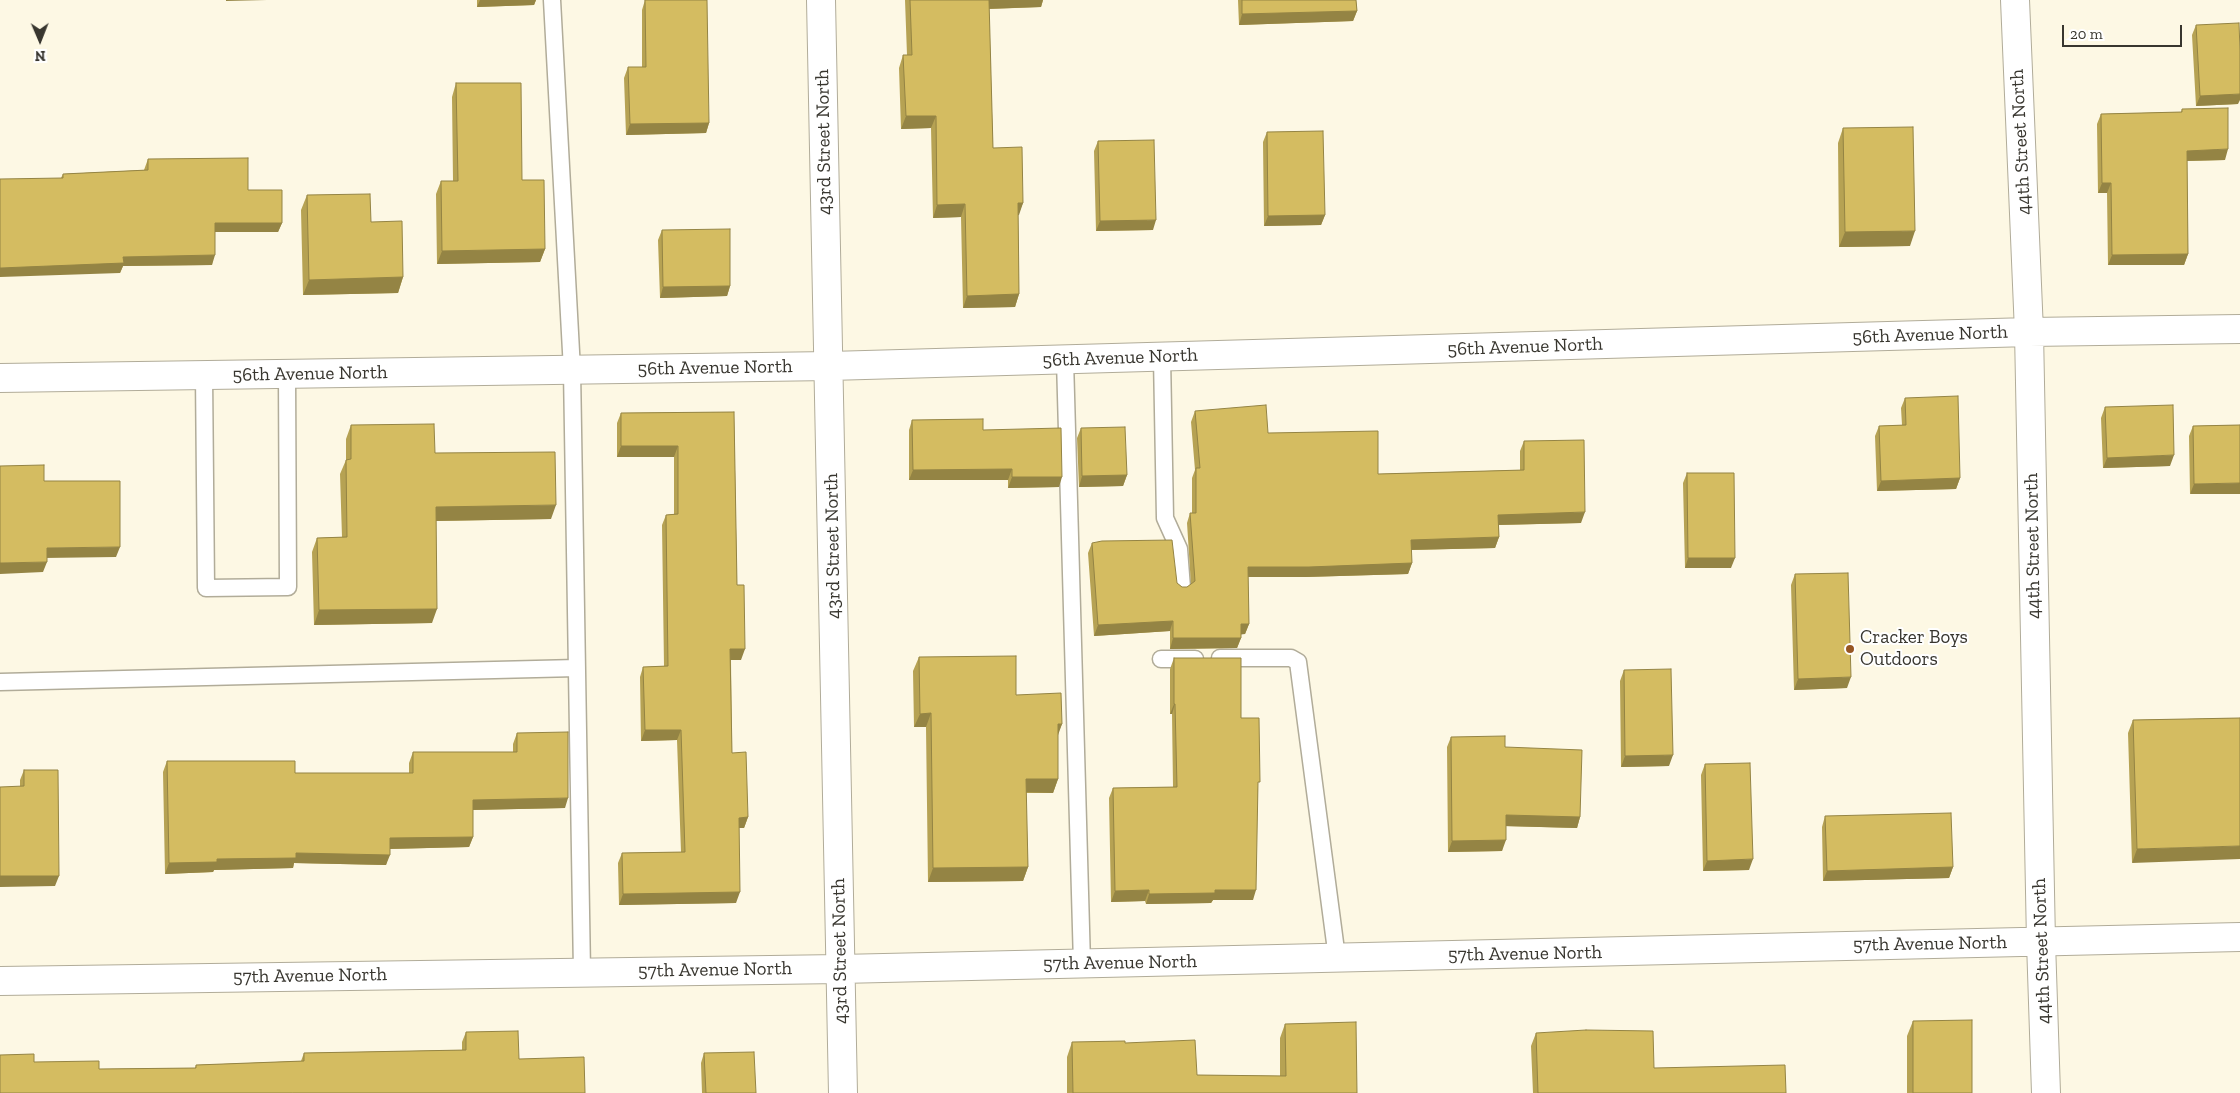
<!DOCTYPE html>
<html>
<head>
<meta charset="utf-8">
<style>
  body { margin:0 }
  #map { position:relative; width:2240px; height:1093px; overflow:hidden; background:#fdf8e4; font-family:"Zilla Slab",serif }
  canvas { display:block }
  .north { position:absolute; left:15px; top:15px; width:50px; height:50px; -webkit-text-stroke:4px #fff; paint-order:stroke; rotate:179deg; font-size:14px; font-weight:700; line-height:20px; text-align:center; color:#38362f }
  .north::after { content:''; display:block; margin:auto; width:18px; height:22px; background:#38362f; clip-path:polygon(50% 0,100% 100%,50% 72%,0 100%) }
  .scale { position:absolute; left:2062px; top:25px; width:120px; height:22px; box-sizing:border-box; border:2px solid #38362f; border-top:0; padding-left:6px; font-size:15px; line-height:18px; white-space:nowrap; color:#38362f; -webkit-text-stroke:4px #fff; paint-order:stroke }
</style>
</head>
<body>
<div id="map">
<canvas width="2240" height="1093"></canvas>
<div class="north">N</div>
<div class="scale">20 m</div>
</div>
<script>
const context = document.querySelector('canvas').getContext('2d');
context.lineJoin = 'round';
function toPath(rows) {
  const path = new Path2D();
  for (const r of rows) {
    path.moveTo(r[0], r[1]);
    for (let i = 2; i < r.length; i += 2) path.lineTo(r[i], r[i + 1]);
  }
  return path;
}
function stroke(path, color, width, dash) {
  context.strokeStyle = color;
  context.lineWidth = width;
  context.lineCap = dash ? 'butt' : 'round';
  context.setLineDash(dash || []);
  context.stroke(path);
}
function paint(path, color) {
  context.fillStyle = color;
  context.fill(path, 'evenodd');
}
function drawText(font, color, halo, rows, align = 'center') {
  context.font = font + ' "Zilla Slab",serif';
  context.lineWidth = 4;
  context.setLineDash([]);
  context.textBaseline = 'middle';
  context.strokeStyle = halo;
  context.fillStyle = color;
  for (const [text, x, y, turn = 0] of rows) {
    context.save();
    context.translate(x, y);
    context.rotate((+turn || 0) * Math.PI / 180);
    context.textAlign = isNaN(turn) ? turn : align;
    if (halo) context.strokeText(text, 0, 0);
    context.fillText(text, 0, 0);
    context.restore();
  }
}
const lane = toPath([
  [552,0,572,370,582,972],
  [1162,357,1165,518,1179,549,1182,588],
  [1065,360,1082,964],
  [204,375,206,588,288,587,287,374],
  [1220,658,1291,658,1298,662,1337,958],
  [1161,659,1195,659],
  [0,682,577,668]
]);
const street = toPath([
  [821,0,843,1093],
  [2015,0,2029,332,2041,942,2046,1093],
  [0,378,830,366,2029,332,2240,329],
  [0,981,840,969,2240,937]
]);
const wall = toPath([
  [477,0,536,0,534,5,477,7],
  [645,0,709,123,706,133,626,135,624,78,628,67,642,67,642,10],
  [905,0,1043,0,1041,7,989,9,993,148,1023,203,1018,215,1019,294,1015,307,963,308,961,217,933,218,931,128,901,129,899,68,903,55,907,55],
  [1238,0,1356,0,1357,11,1353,21,1239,25],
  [2196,25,2238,104,2196,106,2192,35],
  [456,83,522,180,545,249,540,262,437,264,436,194,441,181,453,181,452,97],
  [2182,109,2225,160,2187,161,2188,254,2184,265,2108,265,2107,193,2098,193,2097,124,2101,114,2181,112],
  [1843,128,1910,246,1839,247,1838,143],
  [1267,132,1325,215,1321,225,1264,226,1263,142],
  [1098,141,1153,230,1096,231,1094,151],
  [148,159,248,190,282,223,278,232,215,232,212,265,123,266,120,273,61,178,63,174,144,170],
  [307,195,371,222,403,277,398,293,303,295,301,210],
  [662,230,730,286,727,296,660,298,658,240],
  [1905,398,1960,478,1956,489,1877,491,1875,436,1879,426,1902,425,1901,408],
  [2105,407,2170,466,2103,468,2101,418],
  [1195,411,1268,433,1378,474,1520,470,1520,451,1524,441,1581,523,1499,525,1499,537,1495,548,1411,550,1412,563,1408,574,1305,577,1248,577,1249,624,1245,634,1241,634,1241,638,1237,648,1170,649,1170,631,1094,636,1088,553,1092,543,1177,583,1182,587,1187,587,1191,585,1187,523,1190,513,1192,513,1192,478,1195,470,1191,422],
  [734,412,737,585,741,660,731,660,732,753,748,817,744,828,739,828,736,903,619,905,618,863,622,853,681,852,677,740,641,741,640,677,643,667,664,666,662,525,666,515,674,514,674,457,617,457,617,423,621,413],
  [912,420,983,430,1059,487,1008,488,1008,480,909,480,909,430],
  [351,425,435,453,551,519,436,521,432,623,314,625,312,552,317,538,342,537,340,474,346,460,346,439],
  [2240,425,2190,494,2189,436,2193,426],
  [1081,428,1127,475,1123,486,1079,487,1077,438],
  [1687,473,1731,568,1685,568,1683,483],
  [1795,574,1847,688,1794,690,1791,585],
  [919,657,1016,695,1062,724,1058,733,1058,779,1053,793,1026,793,1028,867,1023,881,928,882,926,727,914,727,913,671],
  [1174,658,1241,718,1258,789,1253,900,1213,900,1211,903,1146,904,1145,901,1111,902,1109,798,1113,788,1173,787,1172,714,1170,714,1170,669],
  [1624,670,1669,766,1621,767,1620,681],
  [2240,718,2132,863,2128,733,2133,720],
  [517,733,565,808,473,810,473,837,469,847,390,849,386,865,294,863,293,868,214,870,213,872,165,874,163,772,167,761,295,773,409,773,409,763,413,752,513,752,513,744],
  [1451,737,1505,747,1580,817,1577,828,1506,826,1502,851,1448,852,1447,747],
  [1705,764,1749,870,1703,871,1701,775],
  [24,770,55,886,20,786,20,780],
  [1825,816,1953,867,1949,878,1823,881,1822,827],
  [1913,1021,1972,1093,1907,1093,1907,1036],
  [1285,1024,1357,1093,1067,1093,1067,1057,1072,1042,1125,1043,1197,1075,1280,1076,1280,1038],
  [466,1032,519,1059,0,1093,34,1062,99,1069,195,1068,196,1065,301,1061,304,1053,462,1050,462,1042],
  [1536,1033,1654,1068,1786,1093,1533,1093,1531,1046],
  [704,1053,756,1093,702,1093,701,1063]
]);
const shadedWall = toPath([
  [226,0,267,0,226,1],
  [480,0,536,0,534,5,477,7],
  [988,0,1043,0,1041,7,984,9],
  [1357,11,1353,21,1239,25,1242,14],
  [2240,94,2240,100,2238,104,2196,106,2200,96],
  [906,116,936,116,931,128,901,129],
  [709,123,706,133,626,135,630,124],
  [2228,149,2225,160,2183,161,2187,151],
  [2102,183,2111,183,2107,193,2098,193],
  [1018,203,1023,203,1019,215,1013,216],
  [965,204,961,217,933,218,937,205],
  [1325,215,1321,225,1264,226,1268,216],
  [1156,220,1153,230,1096,231,1100,221],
  [215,223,282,223,278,232,212,232],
  [1915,231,1910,246,1839,247,1845,232],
  [545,249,540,262,437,264,442,251],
  [2188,254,2184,265,2108,265,2112,255],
  [215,255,212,265,123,266,120,273,0,277,0,268,123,257],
  [403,277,398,293,303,295,309,280],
  [730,286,727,296,660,298,663,287],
  [1019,294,1015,307,963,308,967,296],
  [621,446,678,446,674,457,617,457],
  [2174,455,2170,466,2103,468,2107,458],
  [1012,469,1008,480,909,480,913,470],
  [1127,475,1123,486,1079,487,1082,476],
  [1012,477,1062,477,1059,487,1008,488],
  [1960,478,1956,489,1877,491,1881,481],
  [2240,483,2240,494,2190,494,2194,484],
  [556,505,551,519,431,521,436,507],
  [1585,512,1581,523,1494,525,1498,515],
  [1499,537,1495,548,1407,550,1411,540],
  [120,547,116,557,43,558,47,548],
  [1688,558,1735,558,1731,568,1685,568],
  [47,562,43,572,0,574,0,563],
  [1412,563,1408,574,1305,577,1244,577,1248,567],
  [437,609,432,623,314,625,319,610],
  [1173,621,1170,631,1094,636,1098,625],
  [1241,624,1249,624,1245,634,1237,635],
  [1173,638,1241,638,1237,648,1170,649],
  [730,649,745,649,741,660,727,660],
  [1851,677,1847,688,1794,690,1798,679],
  [1174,704,1175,704,1172,714,1170,714],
  [931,713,926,727,914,727,920,714],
  [1058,724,1062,724,1057,738],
  [645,730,681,730,677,740,641,741],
  [1673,755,1669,766,1621,767,1625,756],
  [1026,779,1058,779,1053,793,1021,792],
  [568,798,565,808,469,810,473,800],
  [1506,815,1580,817,1577,828,1502,826],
  [748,817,744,828,735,828,739,818],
  [473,837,469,847,386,849,390,838],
  [1506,840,1502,851,1448,852,1452,841],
  [2240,846,2240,859,2132,863,2137,849],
  [296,853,390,855,386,865,294,863,293,868,214,870,213,872,165,874,169,863],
  [1753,859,1749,870,1703,871,1707,861],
  [1028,867,1023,881,928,882,933,868],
  [1953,867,1949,878,1823,881,1827,871],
  [0,876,59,876,55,886,0,887],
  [1149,890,1145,901,1111,902,1115,891],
  [1215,890,1256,890,1253,900,1213,900,1211,903,1146,904,1149,894],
  [740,892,736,903,619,905,623,894]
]);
const building = toPath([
  [645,0,707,0,709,123,630,124,628,67,646,67,645,0],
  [910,0,989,0,993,148,1022,147,1023,203,1018,203,1019,294,967,296,965,204,937,205,936,116,906,116,903,55,912,55,910,0],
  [1242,0,1356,0,1357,11,1242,14,1242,0],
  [2239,23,2240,50,2240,94,2200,96,2196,25,2239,23],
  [456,83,521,83,522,180,544,180,545,249,442,251,441,181,458,181,456,83],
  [2228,108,2228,149,2187,151,2188,254,2112,255,2111,183,2102,183,2101,114,2182,112,2182,109,2228,108],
  [1913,127,1915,231,1845,232,1843,128,1913,127],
  [1323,131,1325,215,1268,216,1267,132,1323,131],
  [1154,140,1156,220,1100,221,1098,141,1154,140],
  [248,158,248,190,282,190,282,223,215,223,215,255,123,257,124,263,0,268,0,179,63,178,63,174,148,170,148,159,248,158],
  [370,194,371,222,402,221,403,277,309,280,307,195,370,194],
  [730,229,730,286,663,287,662,230,730,229],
  [1958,396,1960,478,1881,481,1879,426,1906,425,1905,398,1958,396],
  [1266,405,1268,433,1378,431,1378,474,1524,470,1524,441,1584,440,1585,512,1498,515,1499,537,1411,540,1412,563,1309,567,1248,567,1249,624,1241,624,1241,638,1173,638,1173,621,1098,625,1092,543,1102,541,1172,540,1177,583,1182,587,1187,587,1195,581,1190,513,1196,513,1196,468,1200,468,1195,411,1266,405],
  [2173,405,2174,455,2107,458,2105,407,2173,405],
  [734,412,737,585,744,585,745,649,730,649,732,753,746,752,748,817,739,818,740,892,623,894,622,853,685,852,681,730,645,730,643,667,668,666,666,515,678,514,678,446,621,446,621,413,734,412],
  [983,419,983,430,1061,428,1062,477,1012,477,1012,469,913,470,912,420,983,419],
  [434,424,435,453,555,452,556,505,436,507,437,609,319,610,317,538,347,537,346,460,351,459,351,425,434,424],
  [2240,425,2240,483,2194,484,2193,426,2240,425],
  [1125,427,1127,475,1082,476,1081,428,1125,427],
  [44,465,44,481,120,481,120,547,47,548,47,562,0,563,0,466,44,465],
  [1687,473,1734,473,1735,558,1688,558,1687,473],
  [1848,573,1851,677,1798,679,1795,574,1848,573],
  [1016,656,1016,695,1061,693,1062,724,1058,724,1058,779,1026,779,1028,867,933,868,931,713,920,714,919,657,1016,656],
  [1174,658,1241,658,1241,718,1259,718,1260,782,1258,782,1256,890,1215,890,1215,893,1149,894,1149,890,1115,891,1113,788,1177,787,1175,704,1174,704,1174,658],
  [1671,669,1673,755,1625,756,1624,670,1671,669],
  [2240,718,2240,846,2137,849,2133,720,2240,718],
  [568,732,568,798,473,800,473,837,390,838,390,855,296,853,296,858,217,859,217,862,169,863,167,761,295,761,295,773,413,773,413,752,517,752,517,733,568,732],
  [1505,736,1505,747,1582,750,1580,817,1506,815,1506,840,1452,841,1451,737,1505,736],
  [1750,763,1753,859,1707,861,1705,764,1750,763],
  [24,770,58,770,59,876,0,876,0,787,24,786,24,770],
  [1951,813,1953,867,1827,871,1825,816,1951,813],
  [1972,1020,1972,1093,1913,1093,1913,1021,1972,1020],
  [1356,1022,1357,1093,1073,1093,1072,1042,1125,1041,1125,1043,1195,1040,1197,1075,1286,1076,1285,1024,1356,1022],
  [1586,1030,1653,1031,1654,1068,1785,1065,1786,1093,1538,1093,1536,1033,1586,1030],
  [518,1031,519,1059,584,1057,585,1093,0,1093,0,1055,34,1054,34,1062,99,1061,99,1069,196,1068,196,1065,304,1061,304,1053,466,1050,466,1032,518,1031],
  [754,1052,756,1093,706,1093,704,1053,754,1052]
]);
const markers = [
  [1850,649,5,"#975622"]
];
const streetNames = [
  ["43rd Street North",824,142,-91],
  ["44th Street North",2021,142,-93],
  ["56th Avenue North",1930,335,-2],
  ["56th Avenue North",1525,347,-2],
  ["56th Avenue North",1120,358,-2],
  ["56th Avenue North",715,368,-1],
  ["56th Avenue North",310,374,-1],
  ["43rd Street North",833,546,-91],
  ["44th Street North",2033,546,-91],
  ["57th Avenue North",1930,944,-1],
  ["43rd Street North",840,951,-91],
  ["44th Street North",2042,951,-92],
  ["57th Avenue North",1525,954,-1],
  ["57th Avenue North",1120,963,-1],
  ["57th Avenue North",715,970,-1],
  ["57th Avenue North",310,976,-1]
];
const poiNames = [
  ["Cracker Boys",1860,638],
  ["Outdoors",1860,660]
];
stroke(lane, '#b1ac99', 19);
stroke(street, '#b1ac99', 30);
stroke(lane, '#fff', 16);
stroke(street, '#fff', 28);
paint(wall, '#b6a253');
paint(shadedWall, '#948444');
paint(building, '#d4bc61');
stroke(building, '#948444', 1);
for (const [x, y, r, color] of markers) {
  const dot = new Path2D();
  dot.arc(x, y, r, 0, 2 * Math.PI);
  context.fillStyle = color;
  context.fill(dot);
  stroke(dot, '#fff', 2);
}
drawText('19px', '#38362f', '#fff', streetNames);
drawText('19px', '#38362f', '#fff', poiNames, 'left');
</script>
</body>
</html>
